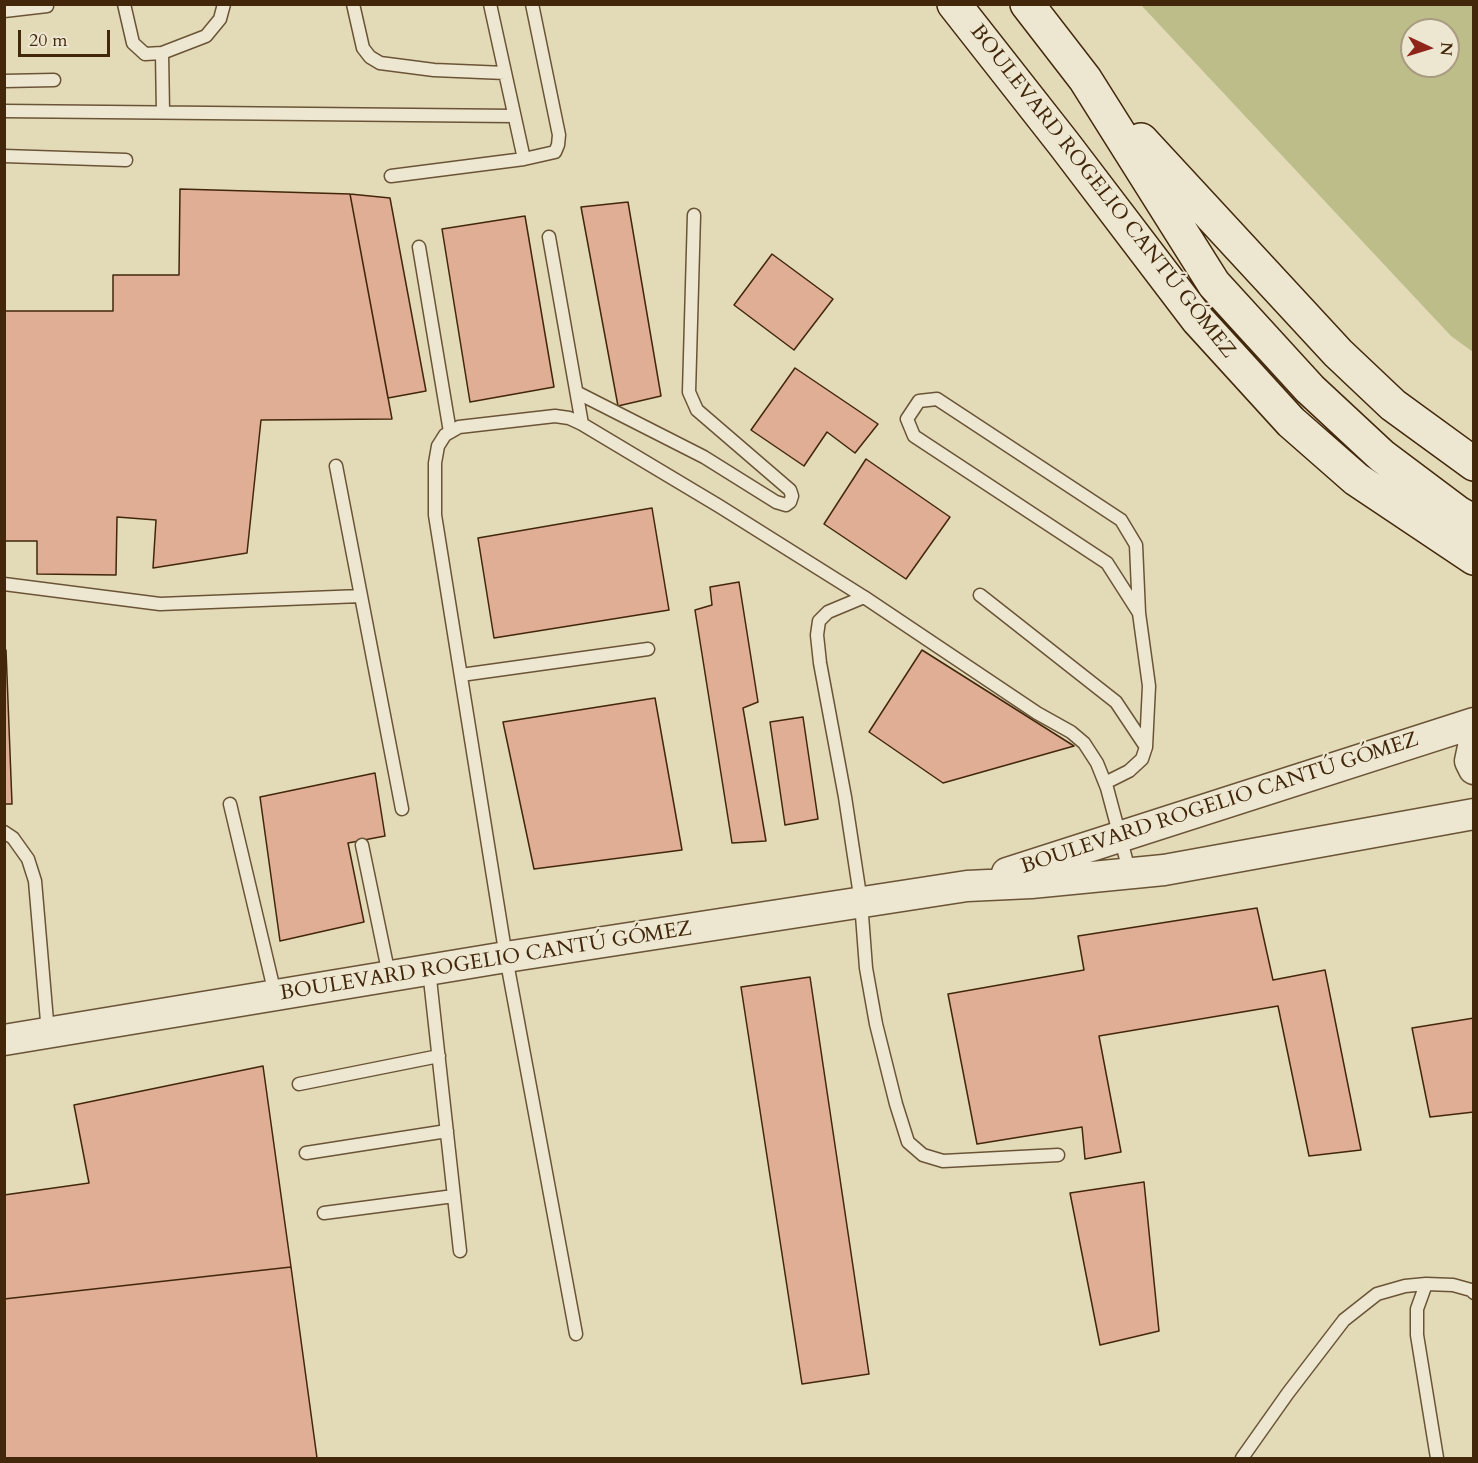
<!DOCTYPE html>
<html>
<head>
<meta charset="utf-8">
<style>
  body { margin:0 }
  #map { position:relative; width:1478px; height:1463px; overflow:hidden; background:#e3dab8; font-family:Cardo,serif }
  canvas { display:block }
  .frame { position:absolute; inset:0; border:6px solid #42270b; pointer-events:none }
  .north { position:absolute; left:1400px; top:18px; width:60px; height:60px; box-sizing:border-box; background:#ede7d1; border:2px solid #a99a82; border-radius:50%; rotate:94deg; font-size:16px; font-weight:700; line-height:24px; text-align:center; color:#42270b }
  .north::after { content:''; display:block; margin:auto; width:21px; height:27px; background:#8f2418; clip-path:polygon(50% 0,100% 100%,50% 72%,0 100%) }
  .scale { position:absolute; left:18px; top:30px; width:92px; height:27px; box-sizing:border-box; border:3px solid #42270b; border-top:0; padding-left:8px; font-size:18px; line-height:21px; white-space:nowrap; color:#42270b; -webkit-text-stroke:4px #ede7d1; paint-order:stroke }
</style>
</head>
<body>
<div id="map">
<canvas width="1478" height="1463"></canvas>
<div class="frame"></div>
<div class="north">N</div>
<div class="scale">20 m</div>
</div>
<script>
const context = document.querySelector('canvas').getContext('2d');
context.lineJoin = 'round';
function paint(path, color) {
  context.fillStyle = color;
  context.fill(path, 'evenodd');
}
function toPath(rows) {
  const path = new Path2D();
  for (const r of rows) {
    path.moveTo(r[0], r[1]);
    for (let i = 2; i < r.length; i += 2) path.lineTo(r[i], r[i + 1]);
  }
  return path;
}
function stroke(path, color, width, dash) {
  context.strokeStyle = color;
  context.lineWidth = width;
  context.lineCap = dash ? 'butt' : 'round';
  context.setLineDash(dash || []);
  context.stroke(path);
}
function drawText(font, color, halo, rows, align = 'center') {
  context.font = font + ' Cardo,serif';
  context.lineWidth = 4.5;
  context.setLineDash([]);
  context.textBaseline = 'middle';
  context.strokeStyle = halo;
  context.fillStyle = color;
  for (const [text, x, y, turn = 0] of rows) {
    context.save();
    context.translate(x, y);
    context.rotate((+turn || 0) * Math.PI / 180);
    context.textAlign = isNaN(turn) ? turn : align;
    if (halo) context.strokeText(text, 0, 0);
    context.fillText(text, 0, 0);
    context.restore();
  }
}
const green = toPath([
  [1141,5,1473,5,1473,352,1451,336],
  [1412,30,1448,30,1448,66,1412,66]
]);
const building = toPath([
  [180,189,350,194,392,419,261,420,247,553,153,568,156,520,117,517,116,575,37,574,37,541,4,541,4,311,113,311,113,275,179,275,180,189],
  [350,194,390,198,426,391,388,398,350,194],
  [628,202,661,396,618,406,581,207,628,202],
  [525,216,554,387,470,402,442,229,525,216],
  [772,254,833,299,794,350,734,305,772,254],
  [795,368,878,424,855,453,827,432,804,466,751,430,795,368],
  [866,459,950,517,906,579,824,524,866,459],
  [652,508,669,610,494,638,478,538,652,508],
  [739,582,758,702,743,708,766,841,732,843,695,610,712,605,710,587,739,582],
  [4,650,6,650,12,804,4,804,4,650],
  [922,650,1074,746,943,783,869,732,922,650],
  [655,698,682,850,534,869,503,722,655,698],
  [803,717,818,819,785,825,770,722,803,717],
  [375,773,385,836,348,843,364,922,280,941,260,797,375,773],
  [1257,908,1273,980,1325,970,1361,1150,1309,1156,1278,1006,1099,1036,1121,1152,1085,1159,1082,1127,977,1144,948,994,1084,970,1078,936,1257,908],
  [810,977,869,1374,802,1384,741,987,810,977],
  [1474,1018,1474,1112,1430,1117,1412,1028,1474,1018],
  [263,1066,291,1267,4,1299,4,1195,89,1183,74,1105,263,1066],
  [1144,1182,1159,1331,1100,1345,1070,1193,1144,1182],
  [291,1267,317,1458,4,1458,4,1299,291,1267]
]);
const service = toPath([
  [124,4,133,43,145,54,162,53,163,112],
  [353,4,363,48,370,57,380,63,434,70,505,73],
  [490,4,524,159],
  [4,11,47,6],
  [162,53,206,36,220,19,224,4],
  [4,81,54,80],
  [4,111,514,116],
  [4,156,126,160],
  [391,176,524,159,555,152,558,145,559,135,532,4],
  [549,237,582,424],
  [419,247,450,432],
  [578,393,704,457,776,502,786,505,790,502,792,496,790,490,697,410,689,392,694,215],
  [336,466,402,809],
  [4,584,160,604,361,596],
  [980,595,1116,702,1146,747],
  [864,597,828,612,819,621,817,635,820,663,845,797,861,902,866,968,876,1024,896,1104,908,1142,923,1155,943,1161,1058,1155],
  [461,675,648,649],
  [1105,783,1129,771,1142,759,1146,747,1149,686,1139,613,1107,563,914,436,907,419,919,401,937,399,1121,520,1136,545,1139,613],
  [230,804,275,994],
  [4,832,13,838,28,859,35,881,48,1033],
  [362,845,389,975],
  [429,970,460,1251],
  [299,1084,439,1056],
  [306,1153,447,1131],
  [324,1213,454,1196],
  [1426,1284,1417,1309,1417,1335,1437,1458],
  [576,1334,506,957,435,515,435,463,438,446,445,435,459,427,555,416,569,418,582,424,719,506,864,597,1037,713,1071,732,1084,743,1097,763,1107,788,1130,874],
  [1242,1458,1288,1393,1344,1320,1377,1294,1405,1286,1426,1284,1453,1285,1471,1290,1474,1293]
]);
const tertiary = toPath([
  [1474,742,1470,761,1474,769],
  [1007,873,1474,723],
  [4,1040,506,957,967,886,1031,883,1164,870,1474,814]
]);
const secondary = toPath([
  [954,4,1064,144,1198,320,1291,422,1356,479,1474,558],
  [1027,4,1085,79,1214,284,1310,389,1382,456,1458,513,1474,522],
  [1141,140,1338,353,1393,405,1474,464]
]);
const streetNames = [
  ["BOULEVARD ROGELIO CANTÚ GÓMEZ",1102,192,52],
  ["BOULEVARD ROGELIO CANTÚ GÓMEZ",1220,804,-18],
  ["BOULEVARD ROGELIO CANTÚ GÓMEZ",486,962,-9]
];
paint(green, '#bcbd89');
paint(building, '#e0ad95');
stroke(building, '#42270b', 1.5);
stroke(service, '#6a5436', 15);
stroke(tertiary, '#6a5436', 33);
stroke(secondary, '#42270b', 36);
stroke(service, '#ede7d1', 12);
stroke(tertiary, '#ede7d1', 30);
stroke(secondary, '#ede7d1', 33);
drawText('21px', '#42270b', '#ede7d1', streetNames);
</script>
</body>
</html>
